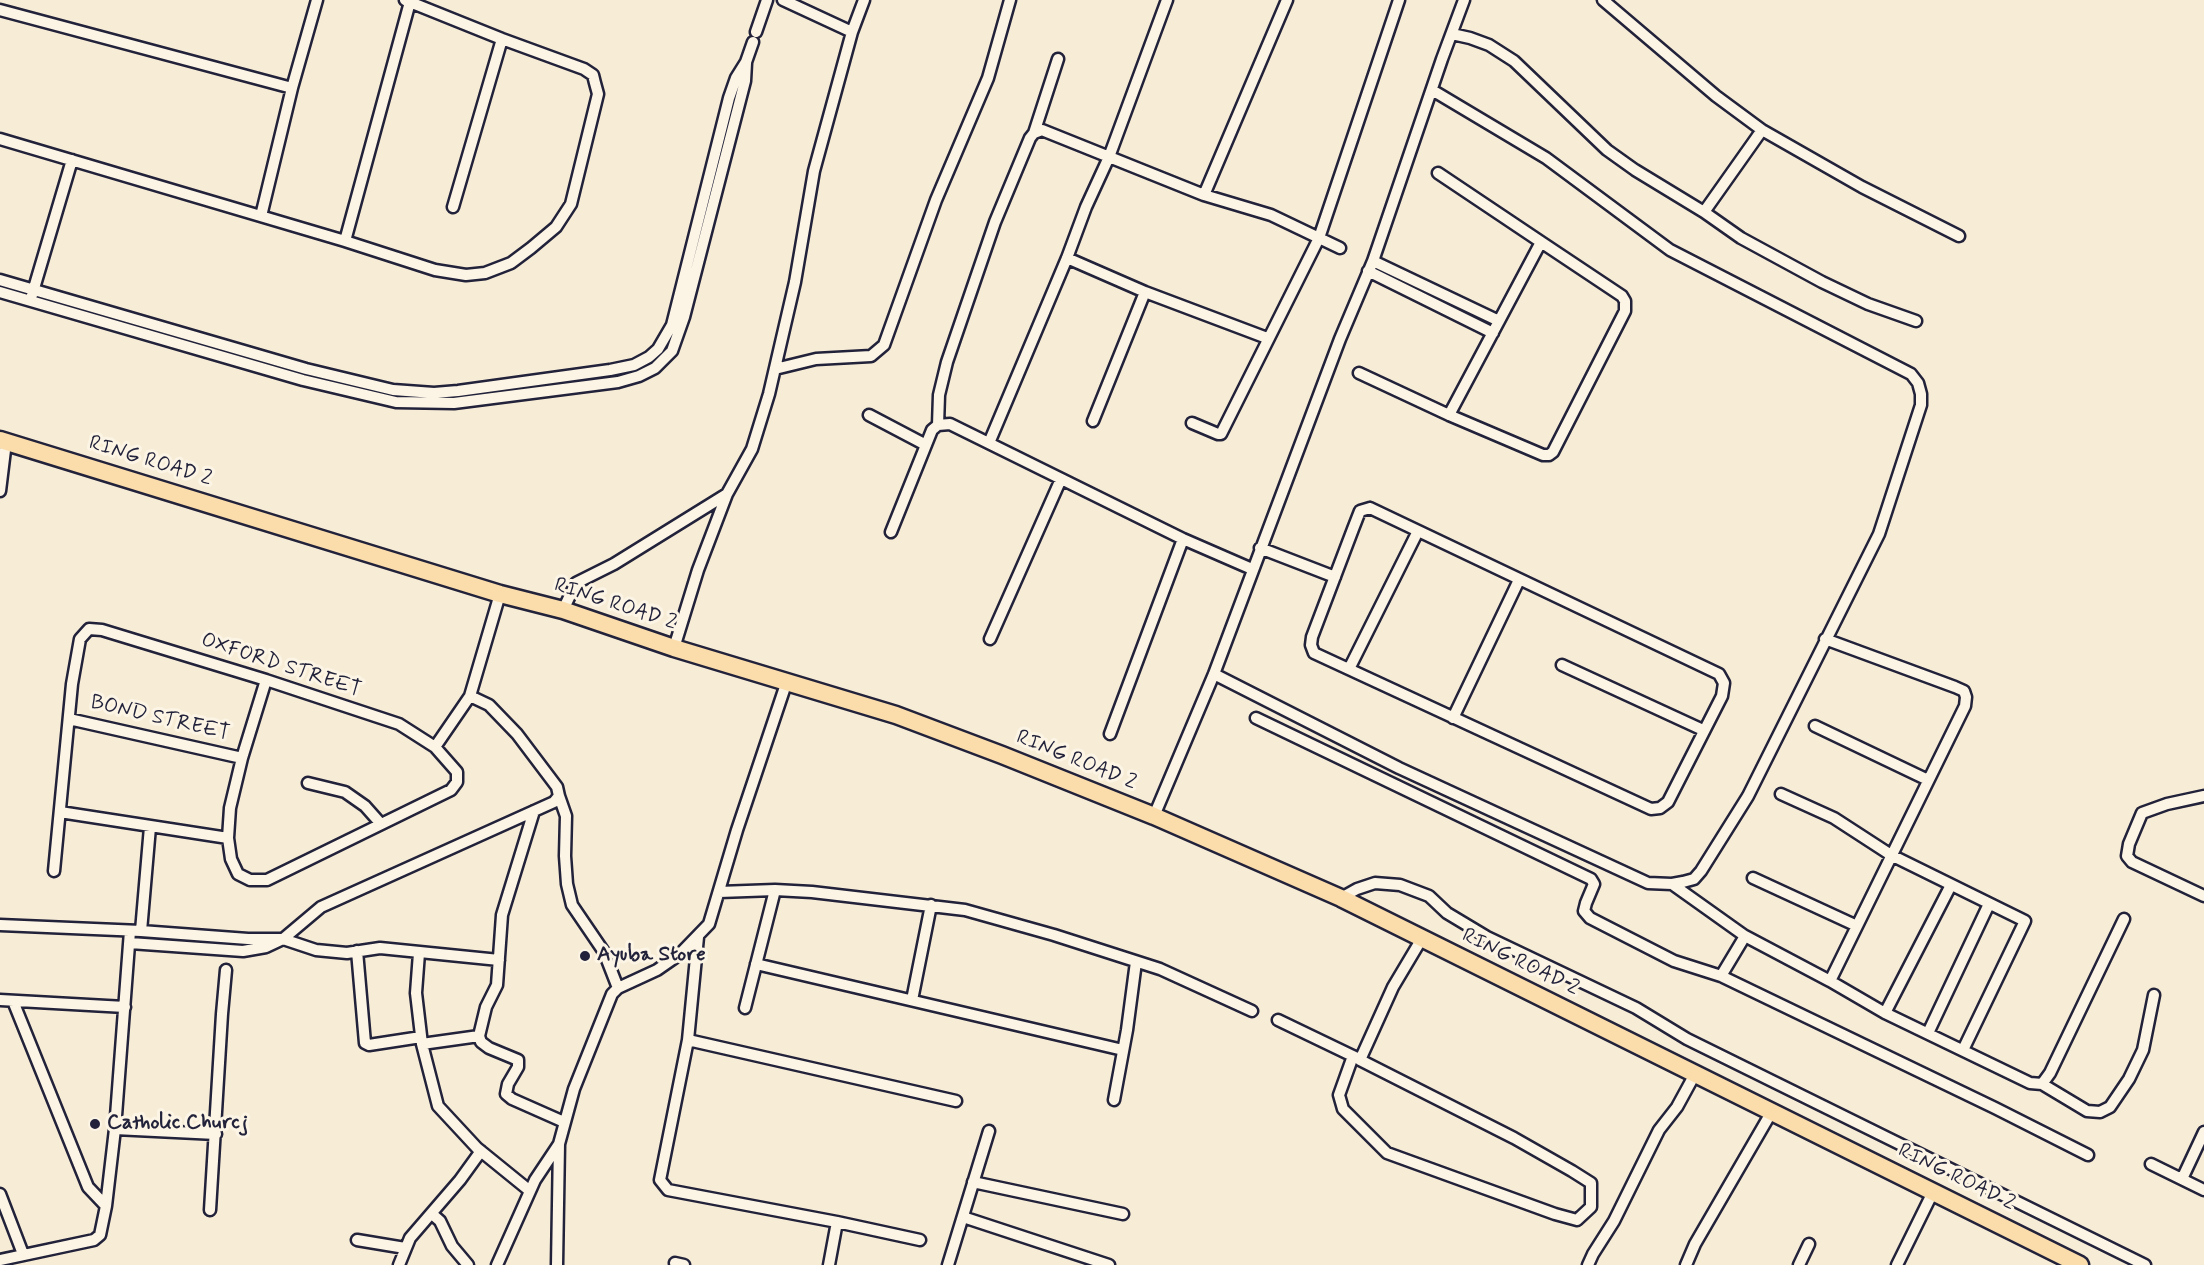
<!DOCTYPE html>
<html>
<head>
<meta charset="utf-8">
<style>
  body { margin:0 }
  canvas { display:block; background:#f7ecd6 }
</style>
</head>
<body>
<canvas width="2204" height="1265"></canvas>
<script>
const context = document.querySelector('canvas').getContext('2d');
context.lineJoin = 'round';
function toPath(rows) {
  const path = new Path2D();
  for (const r of rows) {
    path.moveTo(r[0], r[1]);
    for (let i = 2; i < r.length; i += 2) path.lineTo(r[i], r[i + 1]);
  }
  return path;
}
function stroke(path, color, width, dash) {
  context.strokeStyle = color;
  context.lineWidth = width;
  context.lineCap = dash ? 'butt' : 'round';
  context.setLineDash(dash || []);
  context.stroke(path);
}
function drawText(font, color, halo, rows, align = 'center') {
  context.font = font + ' Mynerve,sans-serif';
  context.lineWidth = 6;
  context.setLineDash([]);
  context.textBaseline = 'middle';
  context.strokeStyle = halo;
  context.fillStyle = color;
  for (const [text, x, y, turn = 0] of rows) {
    context.save();
    context.translate(x, y);
    context.rotate((+turn || 0) * Math.PI / 180);
    context.textAlign = isNaN(turn) ? turn : align;
    if (halo) context.strokeText(text, 0, 0);
    context.fillText(text, 0, 0);
    context.restore();
  }
}
const street = toPath([
  [783,0,852,32],
  [1603,0,1716,96,1762,130,1862,187,1959,236],
  [0,10,292,88],
  [756,32,767,0],
  [1452,34,1470,38,1489,45,1514,61,1607,150,1635,170,1704,212,1741,238,1822,282,1868,304,1916,321],
  [1034,133,1058,59],
  [0,139,345,241,435,270,466,275,485,273,511,263,531,248,556,227,571,204,598,94,595,83,593,75,584,69,502,39,405,0],
  [1438,173,1541,242],
  [1204,195,1287,0],
  [453,207,502,39],
  [1704,212,1762,130],
  [261,216,292,88,317,0],
  [345,241,410,2],
  [1067,258,1145,292,1267,338],
  [1373,261,1499,321],
  [1368,271,1493,333],
  [0,280,306,369,393,390,434,393,458,391,610,370,634,365,649,357,658,349,672,325,729,98,736,78,746,62,753,42],
  [0,292,303,380,396,402,454,403,618,382,639,376,655,368,672,351,684,317,745,81,746,63],
  [32,295,72,160],
  [775,369,816,359,871,356,884,345,936,200,988,78,1010,0],
  [1359,373,1449,415,1543,455,1549,455,1553,452,1625,311,1625,301,1622,296,1541,242,1449,415],
  [869,415,926,445],
  [1093,421,1145,292],
  [1192,423,1218,434,1221,434,1319,238,1399,0],
  [938,425,939,395,947,362,995,222,1030,138,1034,133,1042,130,1204,195,1271,215,1340,248],
  [989,443,1067,258,1086,207,1109,157,1167,0],
  [0,491,6,442],
  [1370,508,1719,674,1724,683,1722,696,1668,802,1660,808,1651,809,1314,653,1311,645,1312,637,1353,529,1360,511,1370,508],
  [891,532,932,430,938,425,950,424,1183,539,1252,569],
  [1260,548,1335,577],
  [563,610,576,583,614,564,727,494],
  [990,639,1061,479],
  [1825,639,1955,687,1964,691,1966,697,1965,706,1830,981],
  [674,648,698,570,727,494,752,449,769,394,795,282,814,171,852,32,864,0],
  [1562,665,1703,730],
  [1349,669,1418,531],
  [1214,674,1399,768,1648,883,1672,884,1683,882,1694,879,1701,871,1748,796,1879,534,1921,405,1921,394,1918,383,1911,374,1670,250,1546,158,1432,90],
  [1256,718,1591,879,1594,884,1586,903,1584,911,1590,918,1674,961,1721,976,1745,936],
  [1453,718,1519,580],
  [69,719,242,758],
  [1815,726,1928,780],
  [1110,734,1183,539],
  [435,747,470,696,500,594],
  [308,783,345,792,365,806,381,824],
  [1781,794,1834,818,1891,855,2025,921,1963,1050],
  [559,796,566,816,565,856,567,884,572,905,604,952,618,988],
  [2204,796,2167,804,2142,813,2129,844,2127,856,2132,862,2204,896],
  [534,811,502,915,497,985,486,1007,479,1036,481,1042,489,1048,518,1060,518,1067,508,1084,506,1094,512,1099,564,1122],
  [60,812,228,838],
  [1154,816,1214,674,1340,339,1373,261,1442,59,1464,0],
  [54,871,72,684,80,639,89,629,102,630,266,680,399,724,435,747,457,772,457,782,451,790,267,880,250,880,238,874,231,859,228,838,230,808,242,758,266,680],
  [1753,878,1857,926],
  [1672,884,1745,936,1830,981,1885,1013,2030,1083,2042,1084,2087,1111,2100,1112,2110,1107,2129,1079,2143,1050,2154,995],
  [719,892,775,890,812,892,965,910,1054,935,1160,969,1252,1011],
  [1341,898,1357,889,1375,883,1400,885,1429,896,1447,913,1487,937,1636,1008,1687,1039,2145,1265],
  [0,925,141,931,248,939,283,939,321,907,554,802,559,796,557,787,517,734,489,705,470,696],
  [141,931,150,827],
  [698,937,688,1040,660,1180,668,1190,837,1222,829,1265],
  [130,943,243,951,266,947,283,939,316,950,347,953,380,948,499,960],
  [357,951,365,1043,369,1045,421,1037],
  [419,953,416,993,422,1044,438,1106,477,1148,530,1191],
  [756,964,1123,1050],
  [1721,976,1995,1108,2088,1155],
  [0,1000,125,1007],
  [912,1000,931,905],
  [13,1001,88,1187,106,1206],
  [745,1008,775,890],
  [1885,1013,1951,885],
  [1278,1020,1357,1058],
  [1928,1033,1989,904],
  [688,1040,956,1101],
  [422,1044,479,1036],
  [1353,1056,1339,1095,1343,1109,1387,1153,1555,1214,1577,1220,1591,1207,1591,1183,1572,1171,1514,1138,1360,1060,1393,987,1421,940],
  [2042,1084,2050,1073,2124,919],
  [1114,1100,1127,1030,1136,962],
  [115,1129,216,1134],
  [2151,1164,2204,1190],
  [2182,1179,2204,1132],
  [973,1182,1123,1214],
  [0,1194,23,1254],
  [210,1210,222,1014,226,970],
  [432,1214,440,1221,452,1246,468,1265],
  [963,1217,1109,1265],
  [837,1222,920,1240],
  [357,1240,405,1248],
  [0,1260,94,1240,100,1235,106,1206,115,1129,130,931],
  [675,1263,684,1265],
  [399,1265,410,1238,460,1180,481,1151],
  [497,1265,535,1180,559,1144],
  [557,1265,559,1144,574,1089,612,994,618,988,657,970,680,954,709,924,737,830,787,681],
  [948,1265,989,1131],
  [1588,1265,1593,1254,1614,1221,1659,1130,1677,1107,1695,1074],
  [1686,1265,1695,1244,1771,1113],
  [1799,1265,1809,1244],
  [1897,1265,1933,1192]
]);
const primary = toPath([
  [0,440,500,594,563,610,674,648,896,715,1002,755,1154,816,1341,898,2080,1265]
]);
const markers = [
  [585,956,6,"#22223b"],
  [95,1124,6,"#22223b"]
];
const streetNames = [
  ["RING ROAD 2",150,462,17],
  ["RING ROAD 2",615,605,18],
  ["OXFORD STREET",281,666,18],
  ["BOND STREET",160,719,13],
  ["RING ROAD 2",1076,761,22],
  ["RING ROAD 2",1520,963,26],
  ["RING ROAD 2",1956,1178,26]
];
const poiNames = [
  ["Ayuba Store",597,956],
  ["Catholic Churcj",107,1124]
];
stroke(street, '#22223b', 15);
stroke(primary, '#22223b', 21);
stroke(street, '#fcf5e5', 10);
stroke(primary, '#fbddab', 16);
for (const [x, y, r, color] of markers) {
  const dot = new Path2D();
  dot.arc(x, y, r, 0, 2 * Math.PI);
  context.fillStyle = color;
  context.fill(dot);
  stroke(dot, '#fcf5e5', 2);
}
drawText('21px', '#22223b', '#fcf5e5', streetNames);
drawText('bold 21px', '#22223b', '#fcf5e5', poiNames, 'left');
</script>
</body>
</html>
